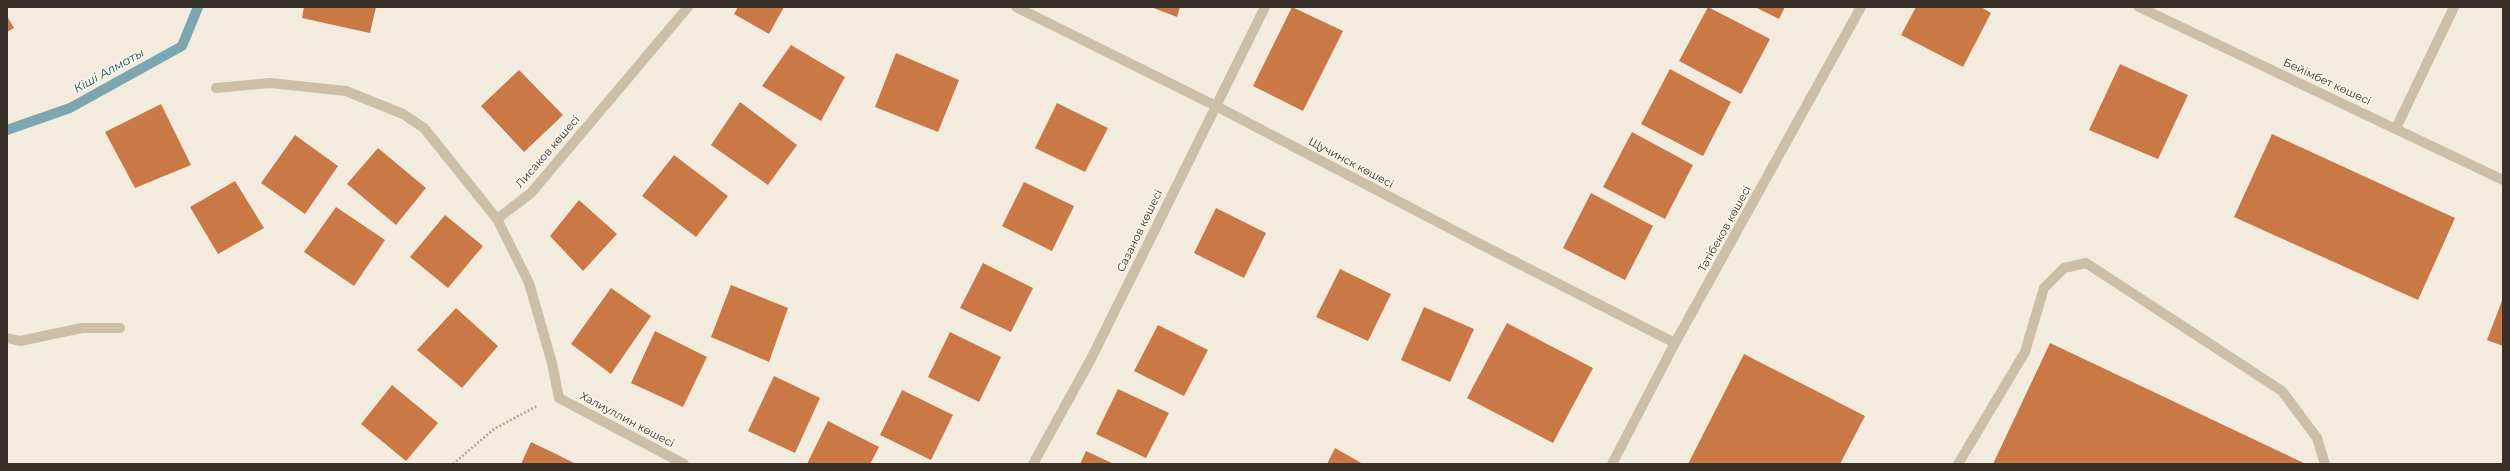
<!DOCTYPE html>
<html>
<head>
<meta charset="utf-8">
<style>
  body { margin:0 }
  #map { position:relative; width:2510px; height:471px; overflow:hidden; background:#f3ecde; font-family:Montserrat,sans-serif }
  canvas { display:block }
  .frame { position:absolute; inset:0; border:8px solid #393029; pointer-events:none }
</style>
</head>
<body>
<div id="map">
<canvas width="2510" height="471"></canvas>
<div class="frame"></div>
</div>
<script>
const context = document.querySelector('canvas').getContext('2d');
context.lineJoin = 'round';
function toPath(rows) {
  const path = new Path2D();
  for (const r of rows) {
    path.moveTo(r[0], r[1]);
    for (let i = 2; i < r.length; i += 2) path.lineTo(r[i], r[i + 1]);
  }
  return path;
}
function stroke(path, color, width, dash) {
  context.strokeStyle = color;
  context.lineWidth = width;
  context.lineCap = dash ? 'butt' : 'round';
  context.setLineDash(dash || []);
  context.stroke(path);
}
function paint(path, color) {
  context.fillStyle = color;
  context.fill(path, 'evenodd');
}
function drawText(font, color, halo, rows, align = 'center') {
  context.font = font + ' Montserrat,sans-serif';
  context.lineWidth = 3;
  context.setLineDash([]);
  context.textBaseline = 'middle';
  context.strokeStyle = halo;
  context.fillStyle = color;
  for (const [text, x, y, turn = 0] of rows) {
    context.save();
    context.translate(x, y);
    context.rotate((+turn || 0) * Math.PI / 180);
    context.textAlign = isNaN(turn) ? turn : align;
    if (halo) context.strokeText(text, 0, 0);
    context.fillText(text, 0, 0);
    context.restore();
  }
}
const stream = toPath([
  [7,130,70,108,182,46,198,7]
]);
const building = toPath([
  [304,7,376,7,370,33,302,18],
  [738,7,784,7,769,34,734,14],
  [1151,7,1180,7,1177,17],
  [1292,7,1343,31,1303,111,1253,86],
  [1708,7,1770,39,1741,94,1679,61],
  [1755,7,1785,7,1779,19],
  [1916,7,1981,7,1991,13,1963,67,1901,35],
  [7,16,14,28,7,32],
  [791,45,845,77,821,121,762,86],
  [896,53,959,80,938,132,875,107],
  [2120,64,2188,95,2158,159,2089,130],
  [1670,69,1731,102,1703,156,1641,124],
  [519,70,563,115,524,152,481,106],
  [740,102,797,145,768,185,711,145],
  [1057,103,1108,128,1085,172,1035,148],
  [161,104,191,165,135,188,105,132],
  [1632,132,1693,165,1665,219,1603,187],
  [2272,134,2455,218,2418,300,2234,217],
  [295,135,338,166,305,214,261,183],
  [378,148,426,188,396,225,347,184],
  [674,155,728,196,696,237,642,196],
  [235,181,264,228,218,254,190,207],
  [1024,182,1074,206,1052,251,1002,226],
  [1591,193,1653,226,1625,280,1563,248],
  [579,200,617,234,583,271,550,236],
  [336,207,385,240,354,286,304,252],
  [1216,208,1266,233,1244,278,1194,253],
  [445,215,483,246,448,288,410,257],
  [983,263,1033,288,1011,332,960,308],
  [1340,269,1391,294,1368,341,1316,317],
  [731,285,788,308,769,362,711,337],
  [611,288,651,316,611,374,571,344],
  [2503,298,2503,346,2487,340],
  [1424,307,1474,329,1450,382,1401,360],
  [456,308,498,346,462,388,417,350],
  [1507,323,1593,368,1553,443,1467,398],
  [1158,325,1208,350,1184,396,1134,371],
  [655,331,707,357,683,407,631,383],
  [950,332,1001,357,979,402,928,377],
  [2050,343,2306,464,1993,464],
  [1744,354,1865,416,1840,464,1688,464],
  [774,376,820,398,795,453,748,431],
  [392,385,438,423,406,461,361,424],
  [1118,389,1169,413,1146,458,1096,434],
  [902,390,953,415,931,460,880,435],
  [828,421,879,447,870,464,807,464],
  [531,442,556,454,576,464,521,464],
  [1335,448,1363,464,1327,464],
  [1086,451,1114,464,1080,464]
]);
const path = toPath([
  [453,464,494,429,537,406]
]);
const minor = toPath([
  [1016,7,1216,106,1478,243,1675,343],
  [2139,7,2503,180],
  [216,88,270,83,346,91,403,114,424,128,497,219],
  [2396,128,2454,7],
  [7,338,20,341,82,328,120,328],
  [684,464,559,398,552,363,529,283,497,219,531,193,688,7],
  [1033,464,1092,357,1265,7],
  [1612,464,1675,343,1861,7],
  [1958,464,2025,352,2044,288,2064,268,2086,263,2282,391,2317,438,2325,464]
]);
const streetNames = [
  ["Бейімбет көшесі",2327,82,25],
  ["Лисаков көшесі",548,152,-49],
  ["Щучинск көшесі",1351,163,28],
  ["Тәтібеков көшесі",1725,229,-61],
  ["Сазанов көшесі",1140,231,-64],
  ["Халиуллин көшесі",627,420,28]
];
const waterNames = [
  ["Кіші Алматы",109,71,-29]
];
stroke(stream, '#7ca7b1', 10);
paint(building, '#c97846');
stroke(path, '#b8a893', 2.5, [2, 2]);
stroke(minor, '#ccbea9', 10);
drawText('11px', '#393029', '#faf5ea', streetNames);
drawText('italic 12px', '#1d4e5b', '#faf5ea', waterNames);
</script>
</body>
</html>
